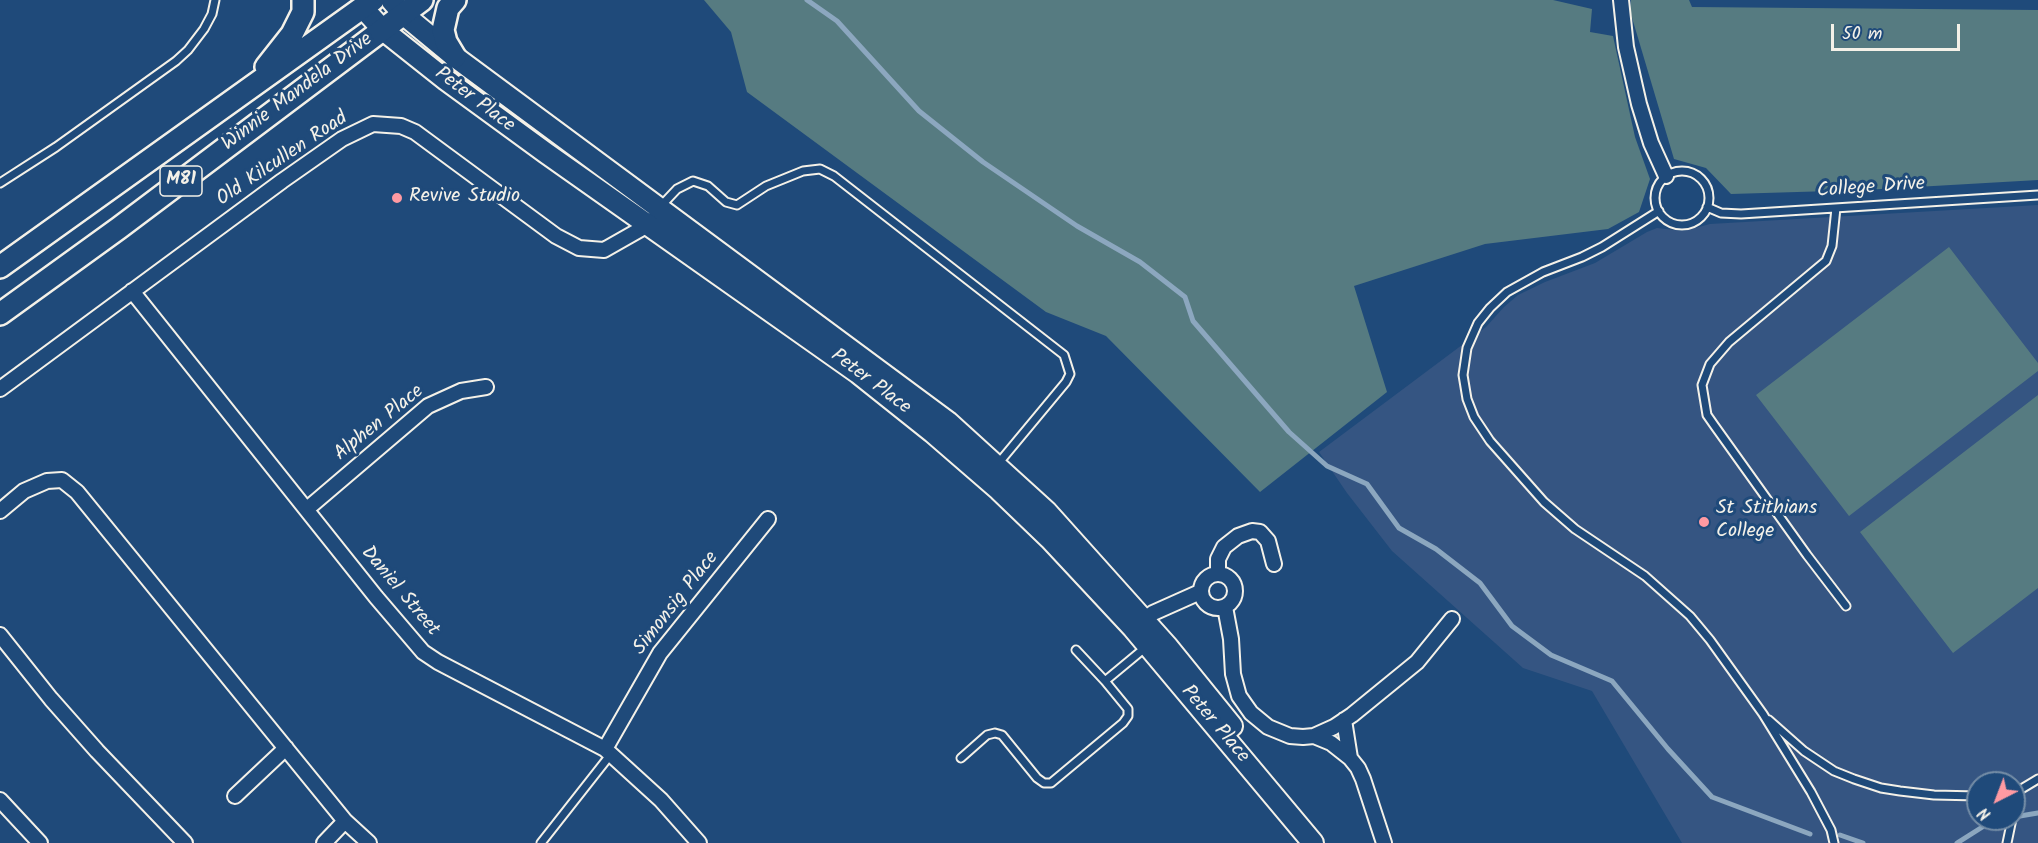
<!DOCTYPE html>
<html>
<head>
<meta charset="utf-8">
<style>
  body { margin:0 }
  #map { position:relative; width:2038px; height:843px; overflow:hidden; background:#1f4a7a; font-family:Kalam,sans-serif }
  canvas { display:block }
  .north { position:absolute; left:1966px; top:771px; width:60px; height:60px; box-sizing:border-box; background:#1f4a7a; border:2px solid #748da6; border-radius:50%; rotate:222deg; font-size:16px; font-weight:700; line-height:24px; text-align:center; color:#f4f1e8 }
  .north::after { content:''; display:block; margin:auto; width:21px; height:27px; background:#ff9aa2; clip-path:polygon(50% 0,100% 100%,50% 72%,0 100%) }
  .scale { position:absolute; left:1831px; top:24px; width:129px; height:27px; box-sizing:border-box; border:3px solid #f4f1e8; border-top:0; padding-left:8px; font-size:18px; line-height:21px; white-space:nowrap; color:#f4f1e8; -webkit-text-stroke:4px #1f4a7a; paint-order:stroke }
</style>
</head>
<body>
<div id="map">
<canvas width="2038" height="843"></canvas>
<div class="north">N</div>
<div class="scale">50 m</div>
</div>
<script>
const context = document.querySelector('canvas').getContext('2d');
context.lineJoin = 'round';
function paint(path, color) {
  context.fillStyle = color;
  context.fill(path, 'evenodd');
}
function toPath(rows) {
  const path = new Path2D();
  for (const r of rows) {
    if (r.length === 3) {
      path.moveTo(r[0] + r[2], r[1]);
      path.arc(r[0], r[1], r[2], 0, 2 * Math.PI);
      continue;
    }
    path.moveTo(r[0], r[1]);
    for (let i = 2; i < r.length; i += 2) path.lineTo(r[i], r[i + 1]);
  }
  return path;
}
function stroke(path, color, width, dash) {
  context.strokeStyle = color;
  context.lineWidth = width;
  context.lineCap = dash ? 'butt' : 'round';
  context.setLineDash(dash || []);
  context.stroke(path);
}
function drawText(font, color, halo, rows, align = 'center') {
  context.font = font + ' Kalam,sans-serif';
  context.lineWidth = 6;
  context.setLineDash([]);
  context.textBaseline = 'middle';
  context.strokeStyle = halo;
  context.fillStyle = color;
  for (const [text, x, y, turn = 0] of rows) {
    context.save();
    context.translate(x, y);
    context.rotate((+turn || 0) * Math.PI / 180);
    context.textAlign = isNaN(turn) ? turn : align;
    if (halo) context.strokeText(text, 0, 0);
    context.fillText(text, 0, 0);
    context.restore();
  }
}
const built = toPath([
  [2038,205,2038,843,1682,843,1592,691,1523,668,1392,551,1347,493,1319,452,1486,327,1504,307,1518,295,1545,282,1595,263,1647,232,1657,228,1684,231,1710,224],
  [1978,783,2014,783,2014,819,1978,819]
]);
const green = toPath([
  [704,0,1553,0,1592,9,1590,32,1613,36,1635,137,1650,179,1639,212,1608,229,1485,244,1354,286,1387,392,1260,492,1106,336,1046,312,747,92,731,32],
  [1631,0,1689,0,1692,7,2038,10,2038,180,1864,190,1731,194,1706,168,1674,159,1630,11],
  [1949,247,2038,363,2038,371,1849,516,1756,395],
  [2038,395,2038,588,1953,653,1860,532]
]);
const stream = toPath([
  [807,0,837,21,919,111,983,162,1077,226,1140,262,1185,297,1193,321,1289,432,1327,466,1367,484,1399,528,1436,549,1480,583,1512,626,1551,655,1612,681,1668,749,1712,797,1810,834],
  [2014,817,2038,813],
  [1840,835,1863,843],
  [1957,843,1995,819,1999,819]
]);
const service = toPath([
  [1682,198,27],
  [0,183,56,147,176,61,188,50,204,29,212,14,215,0],
  [660,207,677,189,693,181,708,186,726,202,737,205,766,186,803,171,820,169,834,176,1064,355,1070,374,1066,382,997,465],
  [1707,207,1721,213,1741,214,2038,195],
  [1836,208,1832,246,1826,261,1729,342,1710,364,1702,385,1707,415,1714,425,1807,555,1846,606],
  [1659,211,1602,247,1582,257,1543,272,1507,292,1490,308,1478,323,1467,348,1463,375,1467,399,1474,417,1490,441,1544,502,1575,529,1645,576,1690,616,1710,640,1763,714,1811,792,1831,830,1834,843],
  [1076,650,1105,681],
  [1769,720,1804,751,1834,771,1854,779,1881,788,1900,791,1934,795,1978,796],
  [961,758,987,735,995,733,1002,735,1037,778,1044,783,1051,783,1123,723,1128,716,1128,709,1105,681,1146,647],
  [2014,811,2018,791,2038,779],
  [541,843,611,754],
  [2007,843,2012,819]
]);
const minor = toPath([
  [1621,0,1626,47,1639,104,1651,143,1666,176],
  [132,291,376,597,423,652,438,662,605,749,661,800,699,843],
  [0,389,282,181,342,139,373,124,401,126,415,132,556,236,579,248,604,250,648,225,651,220],
  [307,509,428,406,461,391,486,387],
  [0,511,24,491,47,481,62,480,77,492,345,821,369,843],
  [1218,591,17],
  [1218,574,1218,559,1224,547,1238,536,1252,531,1260,532,1268,541,1274,564],
  [1225,607,1231,639,1233,674,1239,696,1251,713,1268,727,1290,736,1303,737,1314,736,1334,727,1352,715,1417,662,1452,619],
  [1138,624,1153,613,1200,592],
  [0,635,51,699,97,751,185,843],
  [1344,720,1350,758],
  [1314,736,1331,743,1350,758,1358,768,1363,779,1384,843],
  [605,749,660,653,768,519],
  [235,796,286,748],
  [0,800,40,843],
  [324,843,345,821]
]);
const secondary = toPath([
  [391,0,403,14,455,57,948,422,1047,512,1168,647,1232,726],
  [363,8,383,30,446,80,546,153,858,373,932,432,999,490,1050,539,1133,628,1313,843]
]);
const primary = toPath([
  [455,0,448,8,443,30,446,42,455,57],
  [266,67,292,34,303,12,303,0],
  [0,267,373,0],
  [0,314,119,228,422,0]
]);
const markers = [
  [397,198,6,"#ff9aa2"],
  [1704,522,6,"#ff9aa2"]
];
const shields = [
  [181,181,42]
];
const shieldNames = [
  ["M81",181,181]
];
const streetNames = [
  ["Winnie Mandela Drive",298,93,-37],
  ["Peter Place",474,101,37],
  ["Old Kilcullen Road",283,160,-34],
  ["College Drive",1871,189,-4],
  ["Peter Place",870,383,37],
  ["Alphen Place",380,424,-39],
  ["Daniel Street",399,592,50],
  ["Simonsig Place",677,604,-52],
  ["Peter Place",1214,725,50]
];
const poiNames = [
  ["Revive Studio",409,198],
  ["St Stithians",1716,510],
  ["College",1716,533]
];
paint(built, '#355582');
paint(green, '#567b81');
stroke(stream, '#8ca7bf', 5);
stroke(service, '#f4f1e8', 11);
stroke(minor, '#f4f1e8', 18);
stroke(secondary, '#f4f1e8', 24);
stroke(primary, '#f4f1e8', 26);
stroke(service, '#1f4a7a', 7);
stroke(minor, '#1f4a7a', 14);
stroke(secondary, '#1f4a7a', 20);
stroke(primary, '#1f4a7a', 21);
for (const [x, y, r, color] of markers) {
  const dot = new Path2D();
  dot.arc(x, y, r, 0, 2 * Math.PI);
  context.fillStyle = color;
  context.fill(dot);
  stroke(dot, '#1f4a7a', 2);
}
for (const [x, y, w] of shields) {
  const box = new Path2D();
  box.roundRect(x - w / 2, y - 15, w, 30, 4.5);
  context.fillStyle = '#1f4a7a';
  context.fill(box);
  stroke(box, '#f4f1e8', 1.5);
}
drawText('bold 18px', '#f4f1e8', null, shieldNames);
drawText('20px', '#f4f1e8', '#1f4a7a', streetNames);
drawText('20px', '#f4f1e8', '#1f4a7a', poiNames, 'left');
</script>
</body>
</html>
